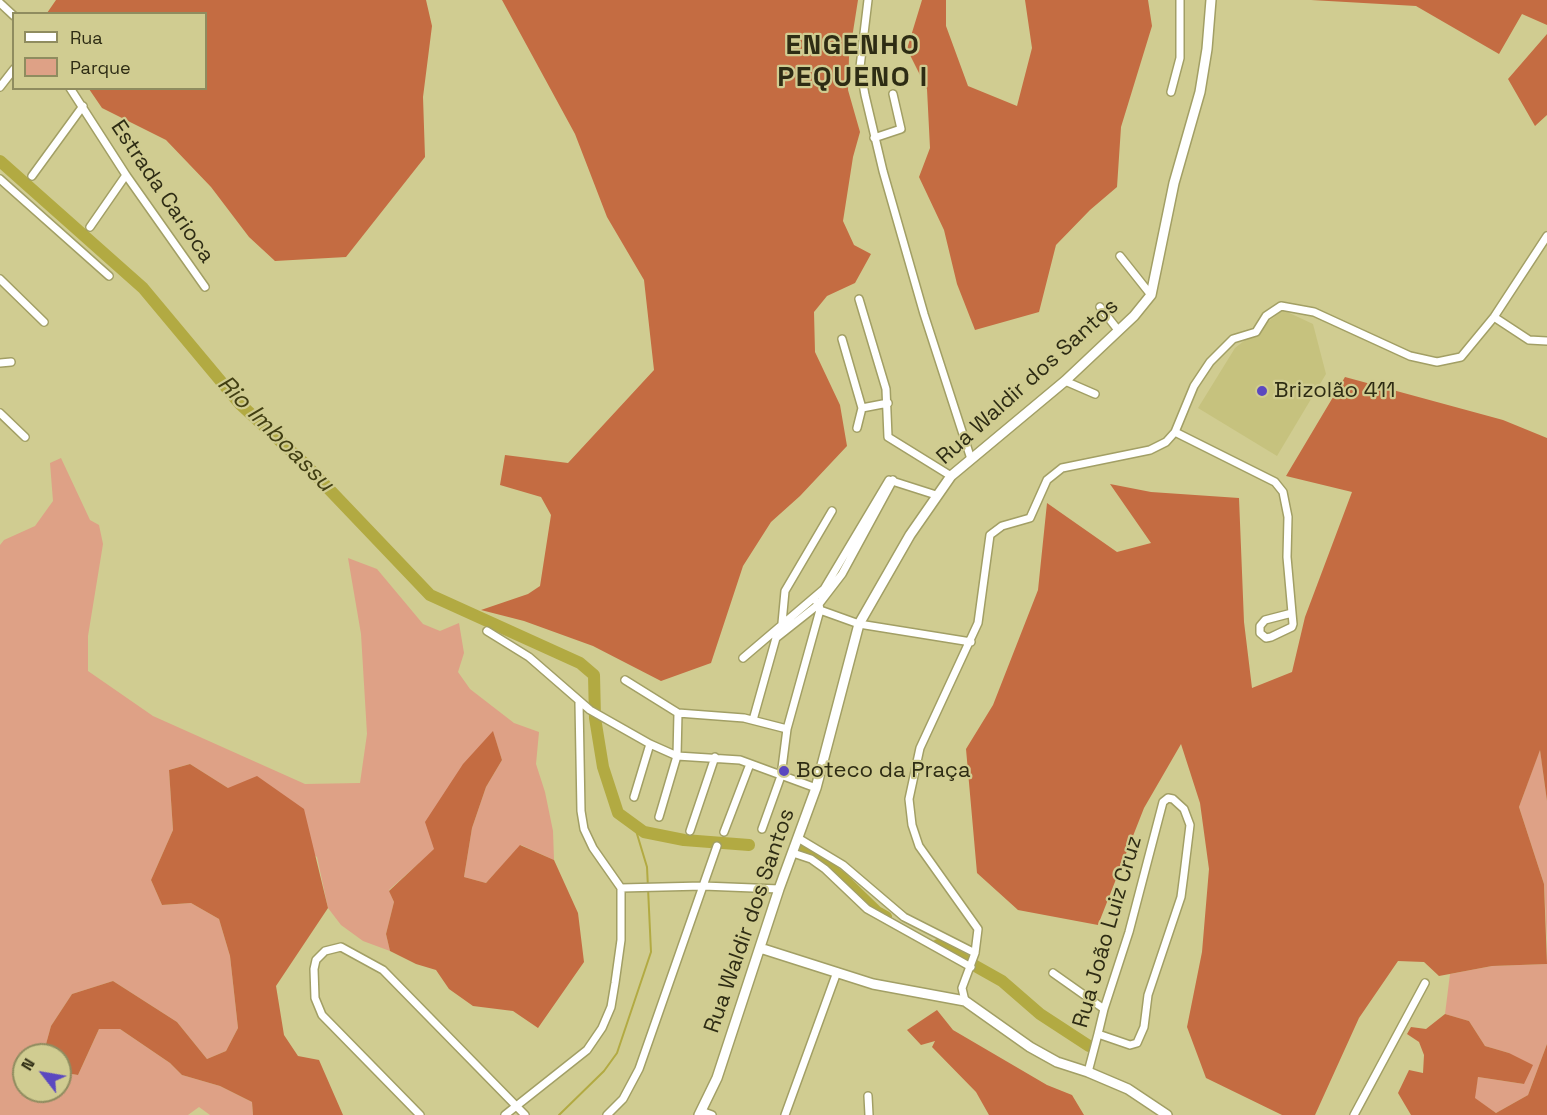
<!DOCTYPE html>
<html>
<head>
<meta charset="utf-8">
<style>
  body { margin:0 }
  #map { position:relative; width:1547px; height:1115px; overflow:hidden; background:#d0cc91; font-family:"Space Grotesk",sans-serif }
  canvas { display:block }
  .legend { position:absolute; left:12px; top:12px; width:195px; height:78px; box-sizing:border-box; background:#d0cc91; border:2px solid #8f8c5f; margin:0; padding:8px 10px; list-style:none; font-size:18px; color:#2e2c14 }
  .legend li { display:flex; align-items:center; gap:12px; height:30px }
  .legend b { width:30px; border:2px solid #8f8c5f }
  .north { position:absolute; left:12px; top:1043px; width:60px; height:60px; box-sizing:border-box; background:#d0cc91; border:2px solid #8f8c5f; border-radius:50%; rotate:301deg; font-size:16px; font-weight:700; line-height:24px; text-align:center; color:#2e2c14 }
  .north::after { content:''; display:block; margin:auto; width:21px; height:27px; background:#5b48c0; clip-path:polygon(50% 0,100% 100%,50% 72%,0 100%) }
</style>
</head>
<body>
<div id="map">
<canvas width="1547" height="1115"></canvas>
<ul class="legend">
<li><b style="height:8px;background:#fff"></b>Rua</li>
<li><b style="height:16px;background:#dea186"></b>Parque</li>
</ul>
<div class="north">N</div>
</div>
<script>
const context = document.querySelector('canvas').getContext('2d');
context.lineJoin = 'round';
function paint(path, color) {
  context.fillStyle = color;
  context.fill(path, 'evenodd');
}
function toPath(rows) {
  const path = new Path2D();
  for (const r of rows) {
    path.moveTo(r[0], r[1]);
    for (let i = 2; i < r.length; i += 2) path.lineTo(r[i], r[i + 1]);
  }
  return path;
}
function stroke(path, color, width, dash) {
  context.strokeStyle = color;
  context.lineWidth = width;
  context.lineCap = dash ? 'butt' : 'round';
  context.setLineDash(dash || []);
  context.stroke(path);
}
function drawText(font, color, halo, rows, align = 'center') {
  context.font = font + ' "Space Grotesk",sans-serif';
  context.lineWidth = 4.5;
  context.setLineDash([]);
  context.textBaseline = 'middle';
  context.strokeStyle = halo;
  context.fillStyle = color;
  for (const [text, x, y, turn = 0] of rows) {
    context.save();
    context.translate(x, y);
    context.rotate((+turn || 0) * Math.PI / 180);
    context.textAlign = isNaN(turn) ? turn : align;
    if (halo) context.strokeText(text, 0, 0);
    context.fillText(text, 0, 0);
    context.restore();
  }
}
const built = toPath([
  [1283,310,1313,324,1326,374,1277,456,1198,408,1235,348]
]);
const green = toPath([
  [61,458,90,520,99,525,103,544,88,636,88,671,153,716,305,784,360,783,367,734,361,634,348,558,377,569,423,624,440,631,459,623,464,653,458,672,470,689,514,723,539,732,536,764,545,792,553,831,554,860,521,845,486,883,464,877,472,828,486,787,502,760,493,732,435,849,389,890,394,902,386,934,390,951,363,941,341,925,328,908,317,857,228,788,190,764,169,770,173,830,151,880,162,905,191,903,219,919,230,956,238,1028,226,1051,207,1059,177,1022,113,981,72,994,51,1026,43,1055,24,1055,24,1091,60,1091,60,1072,78,1075,99,1029,120,1029,170,1063,182,1075,220,1086,252,1102,253,1115,210,1115,199,1107,188,1115,0,1115,0,545,4,540,35,526,53,501,50,463],
  [1540,749,1547,801,1547,940,1544,884,1519,807],
  [1547,964,1547,1044,1528,1095,1496,1113,1474,1098,1478,1077,1524,1084,1509,1053,1485,1046,1469,1021,1445,1014,1450,974,1492,966]
]);
const forest = toPath([
  [56,0,426,0,432,26,423,97,425,157,346,257,275,261,249,237,211,187,166,140,102,108,89,89,206,88,206,14,47,13],
  [502,0,858,0,849,57,848,90,860,132,853,157,843,221,854,245,871,254,855,283,827,296,814,312,815,352,840,405,847,446,800,496,771,522,743,566,711,663,661,681,593,646,524,621,481,610,528,594,540,586,551,515,541,497,500,485,505,455,568,463,654,370,644,280,607,217,575,134],
  [922,0,946,0,946,26,968,86,1017,106,1032,48,1025,0,1148,0,1152,26,1121,127,1117,187,1090,210,1056,245,1039,312,975,330,957,284,944,230,919,177,930,148,927,89,907,49],
  [1311,0,1547,0,1547,25,1522,14,1499,54,1416,6],
  [1547,34,1547,115,1535,126,1508,79],
  [1345,377,1503,420,1547,438,1547,801,1540,750,1519,807,1544,884,1547,964,1492,966,1439,976,1424,962,1398,961,1359,1018,1315,1115,1282,1115,1206,1078,1187,1027,1202,952,1209,869,1200,803,1181,744,1144,808,1098,925,1018,910,977,873,966,749,993,705,1038,590,1047,503,1117,552,1151,543,1110,484,1151,492,1239,498,1244,622,1252,688,1292,672,1305,617,1352,492,1286,476],
  [493,731,502,760,486,787,472,828,464,877,486,883,520,845,554,860,578,913,584,962,538,1028,513,1011,473,1006,449,989,436,970,416,964,390,951,386,934,394,902,389,891,434,849,425,822,463,764],
  [190,764,228,788,257,776,304,809,328,908,276,986,284,1035,298,1056,319,1060,343,1115,253,1115,252,1102,220,1086,182,1075,170,1063,120,1029,99,1029,78,1075,60,1072,60,1055,43,1055,51,1026,72,994,113,981,177,1022,207,1059,226,1051,238,1028,230,956,219,919,191,903,162,905,151,880,173,830,169,770],
  [937,1010,953,1030,1047,1085,1072,1095,1084,1115,989,1115,976,1092,932,1047,935,1041,921,1045,907,1030],
  [1445,1014,1469,1021,1485,1046,1509,1053,1533,1065,1524,1084,1478,1077,1475,1098,1496,1113,1528,1095,1547,1044,1547,1115,1411,1115,1398,1093,1409,1070,1423,1073,1424,1055,1419,1042,1407,1034,1411,1027,1426,1029]
]);
const stream = toPath([
  [559,1115,604,1071,617,1053,651,952,647,867,634,824]
]);
const river = toPath([
  [0,161,143,288,239,403,305,464,430,595,580,663,594,675,595,718,603,767,618,813,644,832,684,840,749,845],
  [803,848,842,878,877,912,886,917],
  [938,945,1002,981,1040,1014,1089,1046]
]);
const street = toPath([
  [868,0,860,67,865,95,883,171,924,314,971,459],
  [0,3,14,16],
  [0,87,14,69],
  [70,88,126,175,205,287],
  [1171,92,1180,58,1180,0],
  [874,138,901,129,893,94],
  [32,176,83,106],
  [0,179,109,276],
  [90,227,126,175],
  [1120,256,1151,295],
  [0,279,44,322],
  [859,299,886,389,888,437,951,476],
  [1100,307,1118,330],
  [1494,317,1529,340,1547,341],
  [842,339,862,408,857,428],
  [0,363,11,362],
  [1065,381,1095,394],
  [862,408,888,403],
  [0,413,25,437],
  [1175,432,1275,482,1283,492,1288,517,1287,557,1292,613,1293,624,1292,627,1271,637,1266,638,1260,633,1260,626,1265,620,1292,613],
  [820,610,859,624,971,642],
  [782,623,785,591,832,511],
  [487,631,529,657,590,710,650,744,677,756,740,760,816,788],
  [743,658,824,589,889,480,936,495],
  [625,680,678,713,744,718,787,729],
  [753,720,776,638,819,604,816,601],
  [634,797,650,744],
  [659,817,677,756,678,713],
  [762,829,781,776,787,729,820,610,819,604,842,574,893,480],
  [690,831,715,757],
  [724,832,750,764],
  [798,838,843,865,904,917,975,953],
  [793,853,811,859,825,869,867,909,971,967],
  [621,888,703,886,779,889],
  [1053,973,1104,1009],
  [965,1001,962,988,975,953,978,929,919,846,912,825,909,799,920,748,978,623,990,535,1002,526,1030,518,1047,480,1062,468,1150,450,1166,442,1175,432,1194,386,1210,362,1233,339,1256,332,1266,316,1281,306,1314,312,1410,356,1437,362,1461,357,1494,317,1547,236],
  [1088,1072,1098,1034,1104,1009,1129,932,1163,802,1168,798,1173,799,1184,809,1190,825,1184,874,1181,897,1148,995,1144,1027,1137,1043,1130,1045,1098,1034],
  [868,1096,869,1115],
  [701,1111,712,1115],
  [420,1115,322,1015,315,998,314,969,316,960,325,951,341,947,383,970,525,1115],
  [505,1115,587,1050,602,1028,611,1007,615,983,621,940,621,888,593,848,584,829,581,811,579,703],
  [607,1115,623,1099,639,1069,717,846],
  [785,1115,837,972],
  [1354,1115,1425,983]
]);
const secondary = toPath([
  [760,948,873,984,965,1001,1030,1047,1057,1062,1088,1072,1128,1089,1167,1115],
  [699,1115,717,1078,779,889,816,788,859,624,910,535,951,476,1065,381,1134,316,1151,295,1174,183,1200,92,1207,49,1211,0]
]);
const markers = [
  [1262,391,6,"#5b48c0"],
  [784,771,6,"#5b48c0"]
];
const streetNames = [
  ["Estrada Carioca",162,192,56],
  ["Rua Waldir dos Santos",1028,382,-42],
  ["Rua Waldir dos Santos",750,921,-71],
  ["Rua João Luiz Cruz",1108,932,-74]
];
const poiNames = [
  ["Brizolão 411",1274,391],
  ["Boteco da Praça",796,771]
];
const waterNames = [
  ["Rio Imboassu",275,434,45]
];
const districtNames = [
  ["ENGENHO",853,46],
  ["PEQUENO I",853,78]
];
paint(built, '#c6c27e');
paint(green, '#dea186');
paint(forest, '#c46c42');
stroke(stream, '#b2aa42', 2);
stroke(river, '#b2aa42', 12);
stroke(street, '#a29f65', 10);
stroke(secondary, '#a29f65', 12);
stroke(street, '#fff', 7);
stroke(secondary, '#fff', 9);
for (const [x, y, r, color] of markers) {
  const dot = new Path2D();
  dot.arc(x, y, r, 0, 2 * Math.PI);
  context.fillStyle = color;
  context.fill(dot);
  stroke(dot, '#d0cc91', 2);
}
drawText('22px', '#2e2c14', '#d0cc91', streetNames);
drawText('22px', '#2e2c14', '#d0cc91', poiNames, 'left');
drawText('italic 24px', '#423f13', '#d0cc91', waterNames);
context.letterSpacing = '1.5px';
drawText('bold 28px', '#2e2c14', '#d0cc91', districtNames);
context.letterSpacing = '0px';
</script>
</body>
</html>
